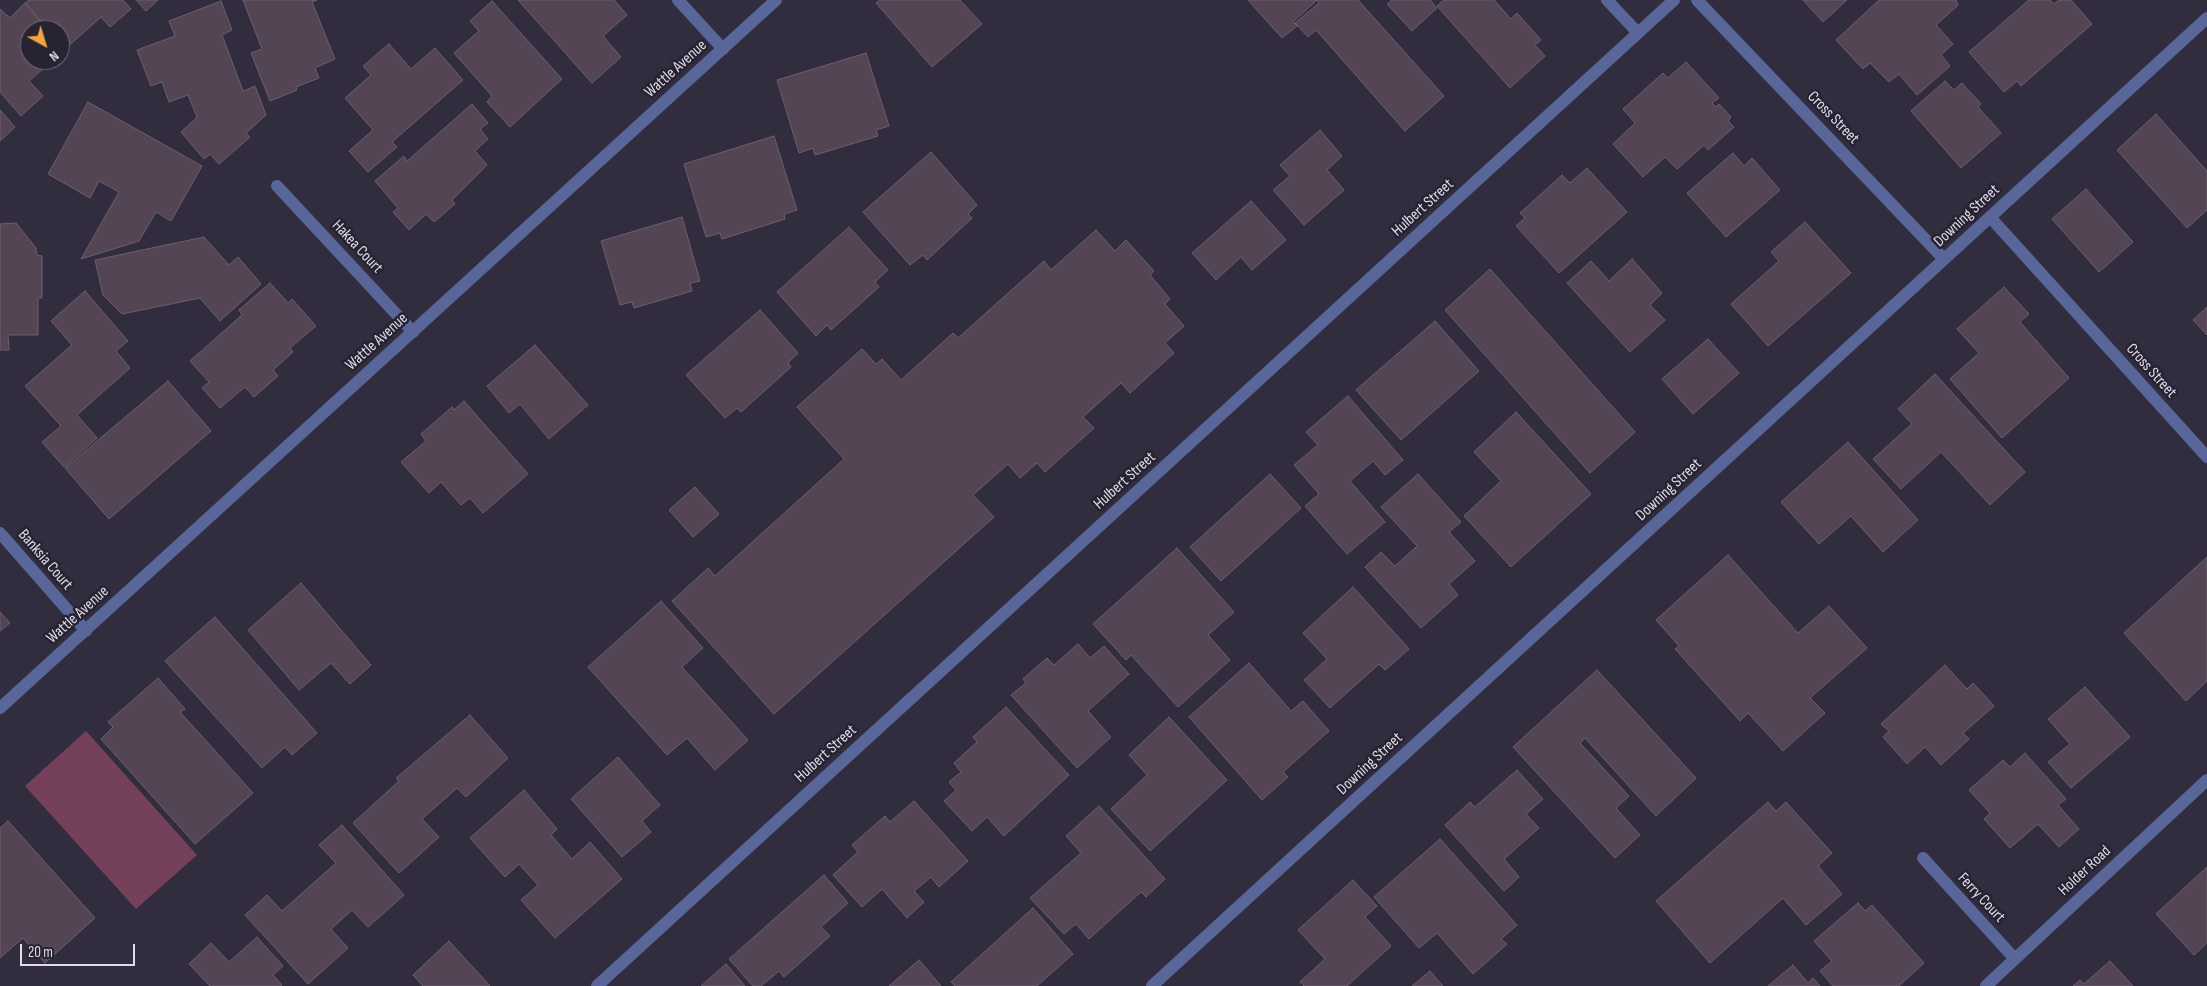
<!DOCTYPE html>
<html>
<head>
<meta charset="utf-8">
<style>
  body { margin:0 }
  #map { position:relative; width:2207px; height:986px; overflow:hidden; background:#322d3e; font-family:"Sofia Sans Condensed",sans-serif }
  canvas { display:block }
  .north { position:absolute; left:20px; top:20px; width:50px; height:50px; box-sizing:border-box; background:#282333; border:1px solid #716d7b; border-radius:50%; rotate:141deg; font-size:14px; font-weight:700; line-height:20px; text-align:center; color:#dfdce8 }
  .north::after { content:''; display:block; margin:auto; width:18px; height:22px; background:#f3a442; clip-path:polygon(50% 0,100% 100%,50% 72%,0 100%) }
  .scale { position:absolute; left:20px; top:944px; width:115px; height:22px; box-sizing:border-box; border:2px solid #dfdce8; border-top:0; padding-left:6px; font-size:15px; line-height:18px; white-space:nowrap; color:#dfdce8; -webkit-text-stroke:4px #282333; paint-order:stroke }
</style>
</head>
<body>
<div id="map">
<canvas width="2207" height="986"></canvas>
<div class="north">N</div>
<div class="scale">20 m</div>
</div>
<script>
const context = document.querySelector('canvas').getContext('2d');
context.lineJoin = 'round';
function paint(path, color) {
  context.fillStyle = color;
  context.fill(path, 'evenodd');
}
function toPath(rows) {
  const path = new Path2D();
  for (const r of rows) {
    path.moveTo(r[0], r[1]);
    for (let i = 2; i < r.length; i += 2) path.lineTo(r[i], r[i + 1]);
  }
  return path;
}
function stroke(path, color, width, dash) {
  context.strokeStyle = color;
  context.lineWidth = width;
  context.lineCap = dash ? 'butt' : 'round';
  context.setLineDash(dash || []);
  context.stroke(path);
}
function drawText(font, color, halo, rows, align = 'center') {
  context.font = font + ' "Sofia Sans Condensed",sans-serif';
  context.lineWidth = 5;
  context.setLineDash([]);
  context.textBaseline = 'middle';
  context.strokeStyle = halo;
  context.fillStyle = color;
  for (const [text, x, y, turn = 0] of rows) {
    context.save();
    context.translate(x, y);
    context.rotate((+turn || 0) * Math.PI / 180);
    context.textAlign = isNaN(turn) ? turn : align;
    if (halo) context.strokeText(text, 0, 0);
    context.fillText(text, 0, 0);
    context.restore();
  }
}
const green = toPath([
  [86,731,197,855,136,909,25,786]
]);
const building = toPath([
  [29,0,123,0,131,9,110,27,101,17,65,49,60,43,60,30,48,30,25,3,29,0],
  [136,0,158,0,146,11,136,0],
  [243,0,317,0,312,2,335,59,315,68,319,78,296,87,297,90,270,101,251,53,262,49,243,0],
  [518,0,614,0,627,15,603,36,621,57,592,83,518,0],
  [880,0,960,0,982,24,932,67,876,3,880,0],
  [1248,0,1358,0,1444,96,1405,131,1316,30,1308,37,1295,23,1319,3,1317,0,1293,22,1297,26,1282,38,1248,0],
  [1392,0,1430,0,1437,8,1412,31,1387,4,1392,0],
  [1444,0,1494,0,1511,19,1517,13,1541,40,1535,45,1545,56,1510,88,1437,6,1444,0],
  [1803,0,1847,0,1823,22,1803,0],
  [1879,0,1956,0,1958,5,1936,25,1953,44,1941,55,1950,66,1917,95,1899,74,1889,82,1870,63,1863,69,1836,40,1879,0],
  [2029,0,2050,0,2054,4,2059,0,2071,0,2092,24,2021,86,2017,81,2004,92,1969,52,2029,0],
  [221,1,232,30,222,35,243,91,255,86,266,115,246,133,250,137,219,164,210,154,204,159,181,132,197,117,188,95,169,102,162,82,151,86,137,50,175,36,169,21,221,1],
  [492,1,562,79,510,127,487,102,492,96,454,53,479,31,470,21,492,1],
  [25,3,48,30,30,30,30,60,53,60,29,81,43,96,21,116,0,92,0,9,10,18,25,3],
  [389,44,411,69,435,48,463,80,392,142,397,147,368,172,349,151,373,130,345,98,371,75,363,66,389,44],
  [866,53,889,126,876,130,878,136,815,155,813,148,799,153,777,80,866,53],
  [1686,62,1719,98,1712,103,1716,107,1719,104,1731,117,1728,121,1734,127,1708,150,1704,145,1677,169,1665,157,1643,177,1613,144,1635,123,1623,109,1663,73,1668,78,1686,62],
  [1945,81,1954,90,1962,83,1981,104,1978,107,2001,133,1961,168,1911,111,1945,81],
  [88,102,202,166,171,221,156,212,139,241,81,259,119,192,99,181,90,198,48,174,88,102],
  [472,104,488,123,480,129,488,139,475,151,487,165,452,200,455,204,434,222,426,214,409,230,393,212,398,208,375,181,404,156,407,161,472,104],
  [0,110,15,127,0,141,0,110],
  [2156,114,2207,171,2207,210,2187,228,2117,150,2156,114],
  [1320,130,1342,156,1327,170,1344,190,1304,225,1273,190,1290,176,1280,165,1320,130],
  [774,136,797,210,784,214,785,219,722,239,720,233,706,237,684,164,774,136],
  [931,152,977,205,968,214,972,218,927,260,923,255,910,265,863,212,931,152],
  [1733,153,1744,166,1752,158,1780,190,1726,237,1687,193,1733,153],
  [1587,168,1627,212,1559,273,1516,226,1525,218,1520,213,1562,175,1570,183,1587,168],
  [2086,189,2133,242,2099,272,2052,219,2086,189],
  [1251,201,1286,240,1252,270,1241,257,1216,280,1192,253,1251,201],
  [682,217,700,281,690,283,692,291,634,308,632,302,620,305,601,241,682,217],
  [1805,222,1851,273,1768,346,1731,304,1779,261,1771,252,1805,222],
  [16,223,36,248,37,255,42,256,42,298,38,298,38,335,8,335,9,350,0,350,0,224,16,223],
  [849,227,888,270,875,282,879,287,831,330,827,325,816,336,777,292,849,227],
  [1096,230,1115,251,1126,240,1154,271,1150,275,1170,299,1165,304,1184,326,1165,343,1174,353,1130,393,1121,383,1083,417,1094,428,1045,472,1037,463,1020,478,1008,464,973,495,994,517,774,714,672,601,708,568,715,576,844,459,797,407,862,349,876,364,882,359,901,380,953,333,958,338,1044,261,1051,270,1096,230],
  [204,237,229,265,238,257,261,284,220,321,200,298,122,314,103,295,95,260,204,237],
  [1632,259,1662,293,1650,305,1665,320,1630,352,1567,283,1591,261,1609,281,1632,259],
  [1490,269,1635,432,1590,473,1445,310,1490,269],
  [270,283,288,303,292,299,316,326,290,348,293,352,273,370,278,376,254,397,245,387,220,408,202,388,209,382,190,361,242,315,239,310,270,283],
  [2004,287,2029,314,2020,322,2069,378,2002,438,1950,379,1979,353,1957,329,2004,287],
  [85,291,128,341,116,351,130,368,77,415,97,438,64,467,42,442,61,426,25,386,72,345,51,321,85,291],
  [2207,307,2207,335,2193,320,2207,307],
  [760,310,798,353,788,363,791,367,741,412,737,408,725,418,686,375,760,310],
  [1435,321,1479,371,1401,440,1356,390,1435,321],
  [1708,339,1739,373,1693,414,1662,379,1708,339],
  [535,345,588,405,549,439,520,404,509,413,487,386,535,345],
  [1935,374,2025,472,1990,505,1941,452,1901,489,1873,459,1912,424,1898,409,1935,374],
  [168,381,211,431,109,519,65,468,168,381],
  [1348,396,1403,460,1385,475,1373,461,1350,481,1385,522,1347,554,1305,506,1319,494,1294,465,1318,445,1306,432,1348,396],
  [464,401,528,474,483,513,470,498,461,505,441,482,429,493,401,462,426,441,421,434,452,407,454,410,464,401],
  [1516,412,1591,494,1511,567,1464,516,1501,481,1474,452,1516,412],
  [1848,442,1918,520,1883,552,1851,516,1819,544,1781,502,1848,442],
  [1270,474,1301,508,1221,581,1190,547,1270,474],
  [1418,474,1461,522,1449,532,1475,561,1449,584,1458,595,1421,628,1365,567,1381,552,1395,566,1417,546,1381,507,1418,474],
  [695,487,719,514,693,537,669,510,695,487],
  [1177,548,1234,612,1208,635,1230,660,1178,707,1131,655,1126,660,1093,624,1177,548],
  [1728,555,1798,633,1829,606,1867,648,1810,698,1825,713,1783,751,1748,713,1740,721,1675,649,1679,646,1656,620,1728,555],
  [2207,557,2207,681,2186,701,2124,633,2207,557],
  [301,583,371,665,350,684,331,663,299,690,248,630,301,583],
  [1353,587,1409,649,1385,670,1379,664,1330,708,1304,680,1327,659,1303,633,1353,587],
  [661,601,703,648,682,667,748,740,715,770,687,738,667,755,588,667,661,601],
  [0,612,10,623,0,631,0,612],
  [215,617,317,733,292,755,285,747,262,768,165,661,215,617],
  [1078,644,1090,658,1104,646,1129,674,1088,711,1111,737,1077,768,1011,695,1026,683,1023,679,1047,658,1054,665,1078,644],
  [1249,663,1291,711,1303,701,1329,731,1283,772,1288,777,1262,800,1189,717,1249,663],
  [1945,665,1967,689,1973,683,1994,706,1963,733,1969,739,1941,765,1925,747,1907,764,1883,737,1889,731,1881,724,1945,665],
  [1597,670,1696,778,1656,816,1585,738,1580,743,1629,796,1616,808,1640,835,1615,858,1513,747,1597,670],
  [158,678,185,709,180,712,253,793,195,844,101,739,113,727,108,722,158,678],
  [2085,687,2130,737,2071,788,2048,762,2070,744,2048,719,2085,687],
  [1006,707,1069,775,1004,836,987,817,972,831,944,801,956,790,949,782,961,772,954,763,977,742,973,737,1006,707],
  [470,715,508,758,466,797,457,788,422,819,439,837,399,873,353,823,399,781,396,778,470,715],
  [1169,717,1227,780,1150,851,1111,809,1147,775,1129,755,1169,717],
  [2025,753,2066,799,2058,805,2079,829,2059,847,2038,824,2010,848,1984,819,1990,813,1969,790,2003,760,2010,767,2025,753],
  [618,757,660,805,642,821,651,832,622,857,571,799,618,757],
  [1517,770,1543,799,1526,814,1539,828,1504,859,1519,877,1504,891,1445,825,1470,802,1475,807,1517,770],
  [524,790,557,829,551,835,572,859,590,842,622,879,555,938,521,900,538,885,519,864,505,877,470,838,524,790],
  [914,801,968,861,939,887,931,877,914,891,924,902,907,918,882,889,862,907,833,875,858,852,852,845,885,816,890,822,914,801],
  [1768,802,1776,811,1786,802,1832,853,1818,866,1842,894,1806,925,1783,898,1710,963,1656,901,1768,802],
  [1099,806,1165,879,1146,897,1141,892,1089,939,1076,924,1064,934,1030,898,1081,853,1066,836,1099,806],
  [8,821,95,918,45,963,23,938,0,958,0,828,8,821],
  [342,825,404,895,368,927,352,910,331,929,348,948,308,984,245,915,267,895,282,911,336,863,319,845,342,825],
  [1440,839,1517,925,1501,939,1507,944,1473,974,1437,933,1419,948,1374,897,1440,839],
  [2207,867,2207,943,2194,955,2156,914,2207,867],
  [824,875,848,903,821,927,830,936,784,977,779,971,761,986,753,986,729,959,824,875],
  [1353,880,1377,906,1365,917,1391,946,1347,986,1304,986,1300,982,1325,959,1298,930,1353,880],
  [1858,903,1865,911,1872,905,1924,963,1899,986,1833,986,1820,971,1832,961,1814,941,1858,903],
  [1033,908,1073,954,1037,986,955,986,951,982,1033,908],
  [257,937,283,966,273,975,282,985,280,986,210,986,189,964,211,943,229,962,257,937],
  [449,941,490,986,423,986,413,975,449,941],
  [919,960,941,986,889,986,919,960],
  [2110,961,2133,986,2073,986,2080,980,2084,984,2110,961],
  [726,964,745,986,701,986,726,964],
  [1793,965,1808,983,1813,978,1820,986,1768,986,1793,965],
  [1430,971,1443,986,1412,986,1430,971]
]);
const minor = toPath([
  [678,0,723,49],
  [1607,0,1638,33],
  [1697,0,1944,259],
  [277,186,413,332],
  [1990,217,2207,457],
  [0,533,86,631],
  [0,708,776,0],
  [1923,858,2015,959],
  [597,986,1674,0],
  [1152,986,2207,18],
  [1986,986,2207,780]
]);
const streetNames = [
  ["Wattle Avenue",676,69,-42],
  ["Cross Street",1833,118,46],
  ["Hulbert Street",1423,208,-42],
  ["Downing Street",1967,216,-43],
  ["Hakea Court",357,247,47],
  ["Wattle Avenue",377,342,-42],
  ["Cross Street",2151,371,48],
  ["Hulbert Street",1125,481,-42],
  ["Downing Street",1669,490,-43],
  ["Banksia Court",45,560,49],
  ["Wattle Avenue",78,615,-42],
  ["Hulbert Street",826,754,-42],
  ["Downing Street",1370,764,-43],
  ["Holder Road",2085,871,-43],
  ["Ferry Court",1981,898,47]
];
paint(green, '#75415a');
paint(building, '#534554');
stroke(building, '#6d5e6e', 1);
stroke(minor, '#58669a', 12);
drawText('16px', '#dfdce8', '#282333', streetNames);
</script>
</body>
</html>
